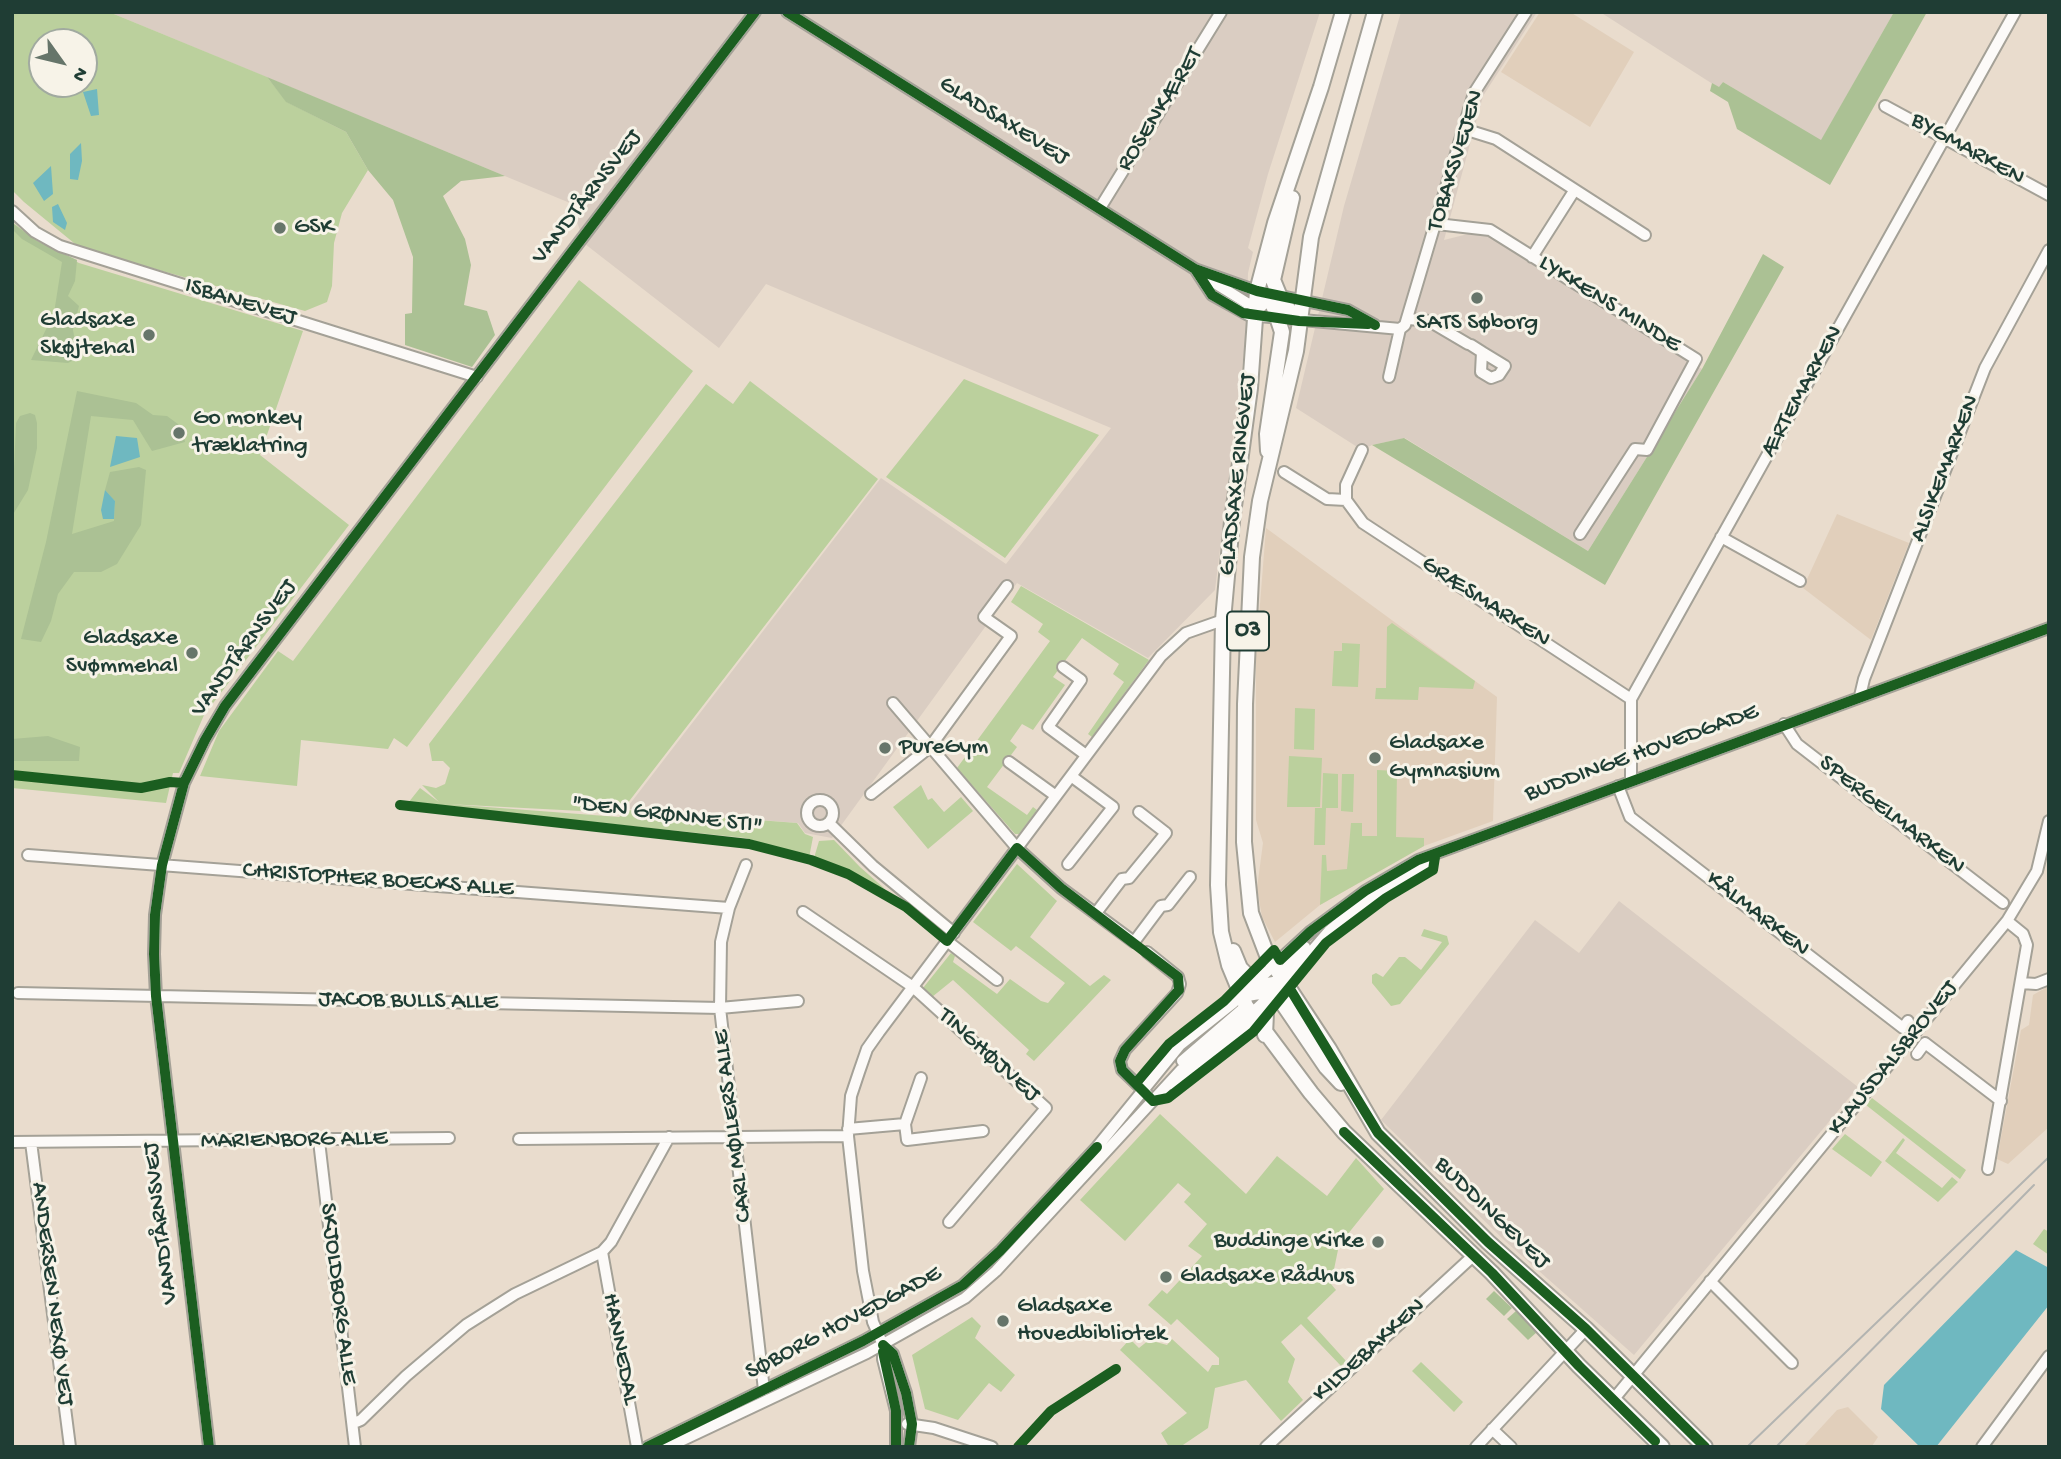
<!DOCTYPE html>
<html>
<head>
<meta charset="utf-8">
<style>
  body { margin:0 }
  #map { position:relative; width:2061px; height:1459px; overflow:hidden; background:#e9dccd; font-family:"Gochi Hand",sans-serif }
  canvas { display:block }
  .frame { position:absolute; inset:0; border:14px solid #1f3d34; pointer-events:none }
  .north { position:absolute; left:28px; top:28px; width:70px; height:70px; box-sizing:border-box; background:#f7f3e8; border:2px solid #a1aaa0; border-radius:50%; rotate:124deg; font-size:19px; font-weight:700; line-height:28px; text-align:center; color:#1f3d34 }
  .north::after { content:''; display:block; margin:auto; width:24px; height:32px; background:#66756a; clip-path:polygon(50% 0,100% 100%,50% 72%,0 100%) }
</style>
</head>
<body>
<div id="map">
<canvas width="2061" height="1459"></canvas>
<div class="frame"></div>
<div class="north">N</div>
</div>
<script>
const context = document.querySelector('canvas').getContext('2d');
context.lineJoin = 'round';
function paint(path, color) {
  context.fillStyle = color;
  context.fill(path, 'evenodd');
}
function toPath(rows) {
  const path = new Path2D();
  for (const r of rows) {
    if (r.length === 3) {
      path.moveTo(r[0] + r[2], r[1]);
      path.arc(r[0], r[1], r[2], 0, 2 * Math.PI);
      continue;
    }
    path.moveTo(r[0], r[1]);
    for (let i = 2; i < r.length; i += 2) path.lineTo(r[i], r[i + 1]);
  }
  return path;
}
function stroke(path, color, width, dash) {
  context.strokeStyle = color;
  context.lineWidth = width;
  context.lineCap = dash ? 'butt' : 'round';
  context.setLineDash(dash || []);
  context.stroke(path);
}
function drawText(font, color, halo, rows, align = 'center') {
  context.font = font + ' "Gochi Hand",sans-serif';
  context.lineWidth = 6;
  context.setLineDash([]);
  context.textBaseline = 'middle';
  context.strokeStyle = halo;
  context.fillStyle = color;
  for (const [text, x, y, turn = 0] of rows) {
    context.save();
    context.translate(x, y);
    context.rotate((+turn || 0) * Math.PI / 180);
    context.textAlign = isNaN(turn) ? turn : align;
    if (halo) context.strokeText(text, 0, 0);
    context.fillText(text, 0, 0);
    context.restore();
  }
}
const built = toPath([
  [1540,12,1570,12,1634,52,1590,127,1501,72],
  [1837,514,1909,543,1871,640,1803,588],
  [1266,528,1497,697,1493,821,1424,846,1320,905,1275,942,1262,917,1257,888,1263,843,1256,820,1256,655],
  [2049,986,2049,1127,2008,1164,1997,1159,2021,1030,2029,1025,2033,995],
  [1848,1407,1878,1437,1872,1446,1803,1447,1837,1410]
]);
const industrial = toPath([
  [109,12,1320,12,1268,174,1248,248,1253,252,1248,273,1246,335,1215,590,1148,658,1017,583,832,838,805,833,798,823,626,809,881,478,1006,564,1111,428,766,284,719,348,585,244,570,203],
  [1401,12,1537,12,1483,96,1444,240,1468,234,1488,235,1702,369,1588,551,1405,438,1372,445,1362,450,1296,408,1344,206],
  [1600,12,1894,12,1821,141,1723,82,1719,88],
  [1619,901,1858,1087,1634,1355,1505,1241,1381,1120,1535,920,1579,953]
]);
const green = toPath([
  [12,12,109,12,267,77,287,102,346,132,368,170,342,213,334,243,332,286,327,302,305,311,80,248,24,202,12,190],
  [42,42,84,42,84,84,42,84],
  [12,222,39,242,79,263,303,331,260,455,349,525,204,715,179,773,173,773,166,803,12,788,12,761,61,761,12,757],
  [579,280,693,371,407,747,394,738,388,749,301,740,297,786,200,776,219,731,278,651,293,661],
  [964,379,1099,435,1005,558,886,477],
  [750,381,878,479,620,813,447,804,619,817,627,810,797,823,805,834,813,837,809,858,746,838,408,803,420,788,439,802,422,785,436,788,445,784,450,768,443,761,432,761,429,744,706,384,733,404],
  [1021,586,1149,660,1092,737,1088,734,1124,682,1113,674,1119,664,1082,638,1053,677,1065,685,1033,730,1022,724,1010,741,1017,747,987,787,1027,815,1033,807,1037,810,1019,834,1015,834,957,768,1050,641,1038,632,1043,624,1011,602],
  [1392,623,1475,681,1473,689,1419,687,1418,700,1375,699,1376,688,1386,688,1387,627],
  [1342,643,1360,644,1358,687,1332,686,1334,651,1342,651],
  [1295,708,1315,709,1314,750,1294,749],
  [1289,756,1322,758,1320,807,1287,807],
  [1377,770,1397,771,1396,837,1424,838,1424,846,1320,905,1322,855,1326,855,1327,871,1347,869,1351,823,1362,823,1362,836,1377,836],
  [1323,773,1338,774,1338,808,1326,808,1325,845,1314,845,1315,808,1322,808],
  [1342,774,1354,774,1353,812,1341,811],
  [921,785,928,800,932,798,944,812,961,797,973,811,928,849,893,807],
  [834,840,860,867,885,889,814,858,819,841],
  [1017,864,1057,901,1030,937,1090,986,1104,975,1111,980,1034,1061,1026,1054,1029,1050,953,980,932,997,923,988,951,953,955,956,953,962,997,994,1010,979,1041,1001,1048,1003,1065,983,1016,946,1011,951,973,922],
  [1424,929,1447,936,1449,944,1400,1004,1391,1006,1372,983,1372,975,1376,973,1383,977,1399,957,1405,957,1421,970,1442,942,1421,936],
  [1872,1098,1966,1170,1960,1179,1866,1105],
  [1160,1114,1246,1194,1277,1156,1327,1196,1356,1158,1384,1189,1339,1245,1331,1284,1336,1290,1307,1318,1346,1361,1341,1366,1301,1324,1281,1342,1295,1359,1288,1382,1303,1400,1281,1421,1246,1380,1215,1388,1208,1428,1180,1447,1169,1447,1161,1433,1187,1413,1120,1350,1130,1339,1139,1348,1149,1340,1167,1345,1172,1339,1208,1372,1212,1365,1219,1365,1219,1358,1177,1319,1171,1325,1148,1305,1162,1290,1167,1294,1202,1256,1188,1246,1207,1224,1184,1202,1191,1194,1178,1183,1125,1241,1080,1200],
  [1845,1134,1882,1162,1871,1177,1832,1149],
  [1903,1138,1905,1140,1896,1153,1942,1188,1952,1177,1958,1182,1938,1202,1885,1161],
  [2044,1229,2049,1232,2049,1255,2033,1244],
  [972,1317,981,1326,975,1338,1015,1375,1001,1392,989,1383,958,1420,925,1409,912,1355],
  [1421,1362,1463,1402,1454,1412,1412,1371]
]);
const forest = toPath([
  [1894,12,1927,12,1830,185,1737,129,1728,102,1710,91,1712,83,1719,87,1723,82,1821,140],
  [267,77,505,176,461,181,443,196,465,239,471,265,464,305,487,311,495,335,472,367,405,345,405,314,412,313,413,257,393,200,368,170,346,132,286,102],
  [12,223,37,241,77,260,75,281,68,296,79,306,73,330,78,358,68,363,31,360,54,313,62,262,22,239,12,229],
  [1763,254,1784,267,1605,585,1372,445,1404,438,1588,551,1702,369],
  [77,391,136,403,153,415,167,416,182,427,185,442,152,451,133,420,91,416,72,534,114,521,115,501,105,490,110,472,139,467,146,470,141,525,117,564,101,572,74,572,58,594,51,621,41,642,21,639,46,542],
  [30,413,35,415,37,423,37,448,28,490,12,516,16,423,20,416],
  [48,736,80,747,79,761,12,761,12,739],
  [1494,1291,1512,1308,1504,1316,1486,1299],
  [1516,1311,1537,1332,1528,1340,1507,1319]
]);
const water = toPath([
  [97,89,99,115,91,116,83,92],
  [81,143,82,161,78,180,70,179,70,154],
  [51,166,53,194,44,201,33,183],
  [58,204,67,223,65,230,53,222,52,207],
  [116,436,137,438,140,457,110,467],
  [105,490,115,501,114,519,103,519,101,510],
  [2016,1250,2049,1268,2049,1305,1936,1447,1920,1447,1881,1409,1884,1385]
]);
const minor = toPath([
  [787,12,1195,269,1257,291,1348,310,1375,325],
  [1885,106,2049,195],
  [1464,129,1496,139,1645,235],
  [1100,208,1221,12],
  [12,211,35,232,60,246,477,377],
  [1437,224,1490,230,1696,359,1647,450,1635,449,1580,534],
  [1532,257,1574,191],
  [1195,269,1212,295,1248,315,1400,329,1405,325,1474,93,1526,12],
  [1205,277,1247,303,1262,306],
  [1409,319,1429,321,1468,344],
  [1471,345,1482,352,1481,372,1491,378,1499,375,1505,366,1482,352],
  [1389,377,1400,329],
  [1362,450,1346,485,1346,500,1363,523,1631,699],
  [1284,472,1327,499,1346,500],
  [1721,537,1800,581],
  [1063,667,1081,680,1048,727,1086,755],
  [1860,696,1864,679,1985,368,2049,250],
  [893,703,1017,848,1061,888,1134,942,1161,906,1168,905,1190,877],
  [1784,724,1797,744,2003,903],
  [1009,762,1056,796],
  [1631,781,1631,699,2015,12],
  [1618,786,1630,817,1903,1028,1908,1021],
  [871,794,930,747,1011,636,984,617,1007,586],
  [820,813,13],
  [829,823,873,866,954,933],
  [28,855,729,908],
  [1068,864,1113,807,1071,776],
  [746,865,729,908,721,942,720,1008,764,1390],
  [803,912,913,987,1046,1108,949,1222],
  [1096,913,1122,879,1129,878,1166,833,1139,812],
  [947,941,997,980],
  [1280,975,1305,947],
  [2021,983,2036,984,2049,979],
  [18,993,720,1008,798,1001],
  [1917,1054,1925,1043,2001,1101],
  [1182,1061,1246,1006],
  [1173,1085,1249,1027,1259,1026],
  [1147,1094,1122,1070,1120,1061,1125,1050,1177,993,1180,984,1178,977,1147,952],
  [905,1124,907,1140,983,1131],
  [848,1129,905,1124,921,1078],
  [519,1139,848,1136],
  [319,1141,355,1447],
  [12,1142,449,1138],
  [31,1142,70,1447],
  [1988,1169,2027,945,2023,934,2007,921],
  [602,1252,637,1447],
  [1710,1281,1792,1363],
  [883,1345,883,1359,896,1411,896,1447],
  [1613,1400,2007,921,2037,871,2049,821],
  [354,1423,361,1420,406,1376,466,1325,515,1294,602,1252,611,1242,669,1137],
  [907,1424,934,1428,992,1447],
  [1492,1429,1511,1447],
  [209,1447,156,996,154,954,155,915,162,865,184,783,205,740,225,706,755,12],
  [647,1447,863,1341,963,1285,1000,1251,1097,1147,1180,1045,1233,1003,1311,931,1365,891,1418,860,2049,628],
  [668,1447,867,1353,965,1298,996,1271,1181,1070,1251,1014,1285,982,1329,931,1356,909,1432,859],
  [909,1447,912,1424,906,1393,893,1354,883,1345,873,1322,863,1271,848,1136,851,1096,859,1072,867,1049,879,1032,1161,656,1186,633,1223,620],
  [1266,1447,1473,1256],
  [1476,1447,1586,1329],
  [1982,1447,2049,1356]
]);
const major = toPath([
  [1343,12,1321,87,1275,223,1257,291,1250,388,1232,521,1223,620,1218,885,1221,932,1229,965,1246,1006,1311,1093,1344,1132,1492,1273,1579,1366,1662,1447],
  [1375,12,1311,237,1296,351,1260,501,1252,557,1245,704,1244,842,1251,913,1267,955,1329,1049,1378,1133,1488,1242,1586,1329,1705,1447],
  [1292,198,1273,280,1282,302,1299,321],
  [1257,291,1273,305,1282,332,1267,434,1268,451],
  [1233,951,1240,968,1255,983,1268,985,1285,982],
  [1241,995,1259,992,1281,1001,1326,1067,1341,1083],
  [1265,1035,1266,1013,1273,988]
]);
const tram = toPath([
  [1747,1447,2049,1157],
  [1776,1447,2034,1185]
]);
const cycleway = toPath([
  [787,12,1195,269,1257,291,1348,310,1375,325],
  [1195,269,1212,295,1243,313,1299,321,1368,324],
  [12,775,141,788,170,782,184,783],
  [400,805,749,844,811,860,848,874,906,907,947,941,1017,848,1061,888,1178,977,1179,990,1125,1050,1120,1061,1122,1070,1153,1101],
  [1290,989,1378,1133,1488,1242,1586,1329,1705,1447],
  [1136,1083,1169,1044,1224,1001,1274,950,1280,960,1311,931,1365,891,1418,860,2049,628],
  [1153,1101,1168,1098,1253,1032,1326,943,1386,898,1433,870,1435,857],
  [1344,1132,1492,1273,1579,1366,1655,1441],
  [883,1345,893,1354,906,1393,912,1424,909,1447],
  [883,1352,896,1411,896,1447],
  [209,1447,156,996,154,954,155,915,162,865,184,783,205,740,225,706,755,12],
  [647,1447,863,1341,963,1285,1000,1251,1097,1147],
  [1018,1447,1051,1411,1116,1369]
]);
const markers = [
  [280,228,7,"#66756a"],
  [1477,298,7,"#66756a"],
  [149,335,7,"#66756a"],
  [179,433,7,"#66756a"],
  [192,653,7,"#66756a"],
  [885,748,7,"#66756a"],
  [1375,758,7,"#66756a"],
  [1378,1242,7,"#66756a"],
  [1166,1277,7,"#66756a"],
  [1003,1321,7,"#66756a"]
];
const shields = [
  [1248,631,42]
];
const shieldNames = [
  ["O3",1248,631]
];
const streetNames = [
  ["ROSENKÆRET",1161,110,-58],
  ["GLADSAXEVEJ",1003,122,32],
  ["BYGMARKEN",1967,150,29],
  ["TOBAKSVEJEN",1457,161,-73],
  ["VANDTÅRNSVEJ",588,198,-52],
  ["ISBANEVEJ",240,303,17],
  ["LYKKENS MINDE",1609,305,32],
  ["ÆRTEMARKEN",1803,392,-61],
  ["ALSIKEMARKEN",1946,469,-69],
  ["GLADSAXE RINGVEJ",1239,475,-84],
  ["GRÆSMARKEN",1485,603,33],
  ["VANDTÅRNSVEJ",245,649,-54],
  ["BUDDINGE HOVEDGADE",1642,754,-20],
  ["\"DEN GRØNNE STI\"",667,816,7],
  ["SPERGELMARKEN",1891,816,38],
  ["CHRISTOPHER BOECKS ALLE",378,881,4],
  ["KÅLMARKEN",1757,915,38],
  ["JACOB BULLS ALLE",408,1002,1],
  ["TINGHØJVEJ",988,1056,42],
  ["KLAUSDALSBROVEJ",1894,1059,-51],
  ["CARL MØLLERS ALLE",734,1126,-97],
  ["MARIENBORG ALLE",294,1141,-1],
  ["BUDDINGEVEJ",1491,1214,44],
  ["VANDTÅRNSVEJ",162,1223,-97],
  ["ANDERSEN NEXØ VEJ",51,1294,83],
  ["SKJOLDBORG ALLE",337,1294,83],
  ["SØBORG HOVEDGADE",844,1324,-28],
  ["HANNEDAL",619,1349,79],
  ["KILDEBAKKEN",1370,1351,-42]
];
const poiNames = [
  ["GSK",294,228],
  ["Gladsaxe",135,321,"right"],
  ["Skøjtehal",135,349,"right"],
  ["SATS Søborg",1477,324,"center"],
  ["Go monkey",193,419],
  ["træklatring",193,447],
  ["Gladsaxe",178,639,"right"],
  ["Svømmehal",178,667,"right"],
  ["Gladsaxe",1389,744],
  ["Gymnasium",1389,772],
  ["PureGym",899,748],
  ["Buddinge Kirke",1364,1242,"right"],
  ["Gladsaxe Rådhus",1180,1277],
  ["Gladsaxe",1017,1307],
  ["Hovedbibliotek",1017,1335]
];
paint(built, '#e1cfbb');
paint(industrial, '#dacdc2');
paint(green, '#bbd09d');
paint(forest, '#abc194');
paint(water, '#6fb8c0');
stroke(minor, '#a4a197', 14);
stroke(major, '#a4a197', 18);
stroke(minor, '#fcfaf8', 10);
stroke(major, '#fcfaf8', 14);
stroke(tram, '#b3b4b1', 2);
stroke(cycleway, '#1b5e20', 10);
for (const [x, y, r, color] of markers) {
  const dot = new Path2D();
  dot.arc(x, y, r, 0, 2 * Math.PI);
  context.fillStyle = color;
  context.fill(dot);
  stroke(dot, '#f7f3e8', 2.5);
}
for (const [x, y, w] of shields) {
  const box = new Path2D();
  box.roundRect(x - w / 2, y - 19.5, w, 39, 5);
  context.fillStyle = '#f7f3e8';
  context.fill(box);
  stroke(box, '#1f3d34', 2);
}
drawText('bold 23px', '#1f3d34', null, shieldNames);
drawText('24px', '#1f3d34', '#f7f3e8', streetNames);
drawText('24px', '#1f3d34', '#f7f3e8', poiNames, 'left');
</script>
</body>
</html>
